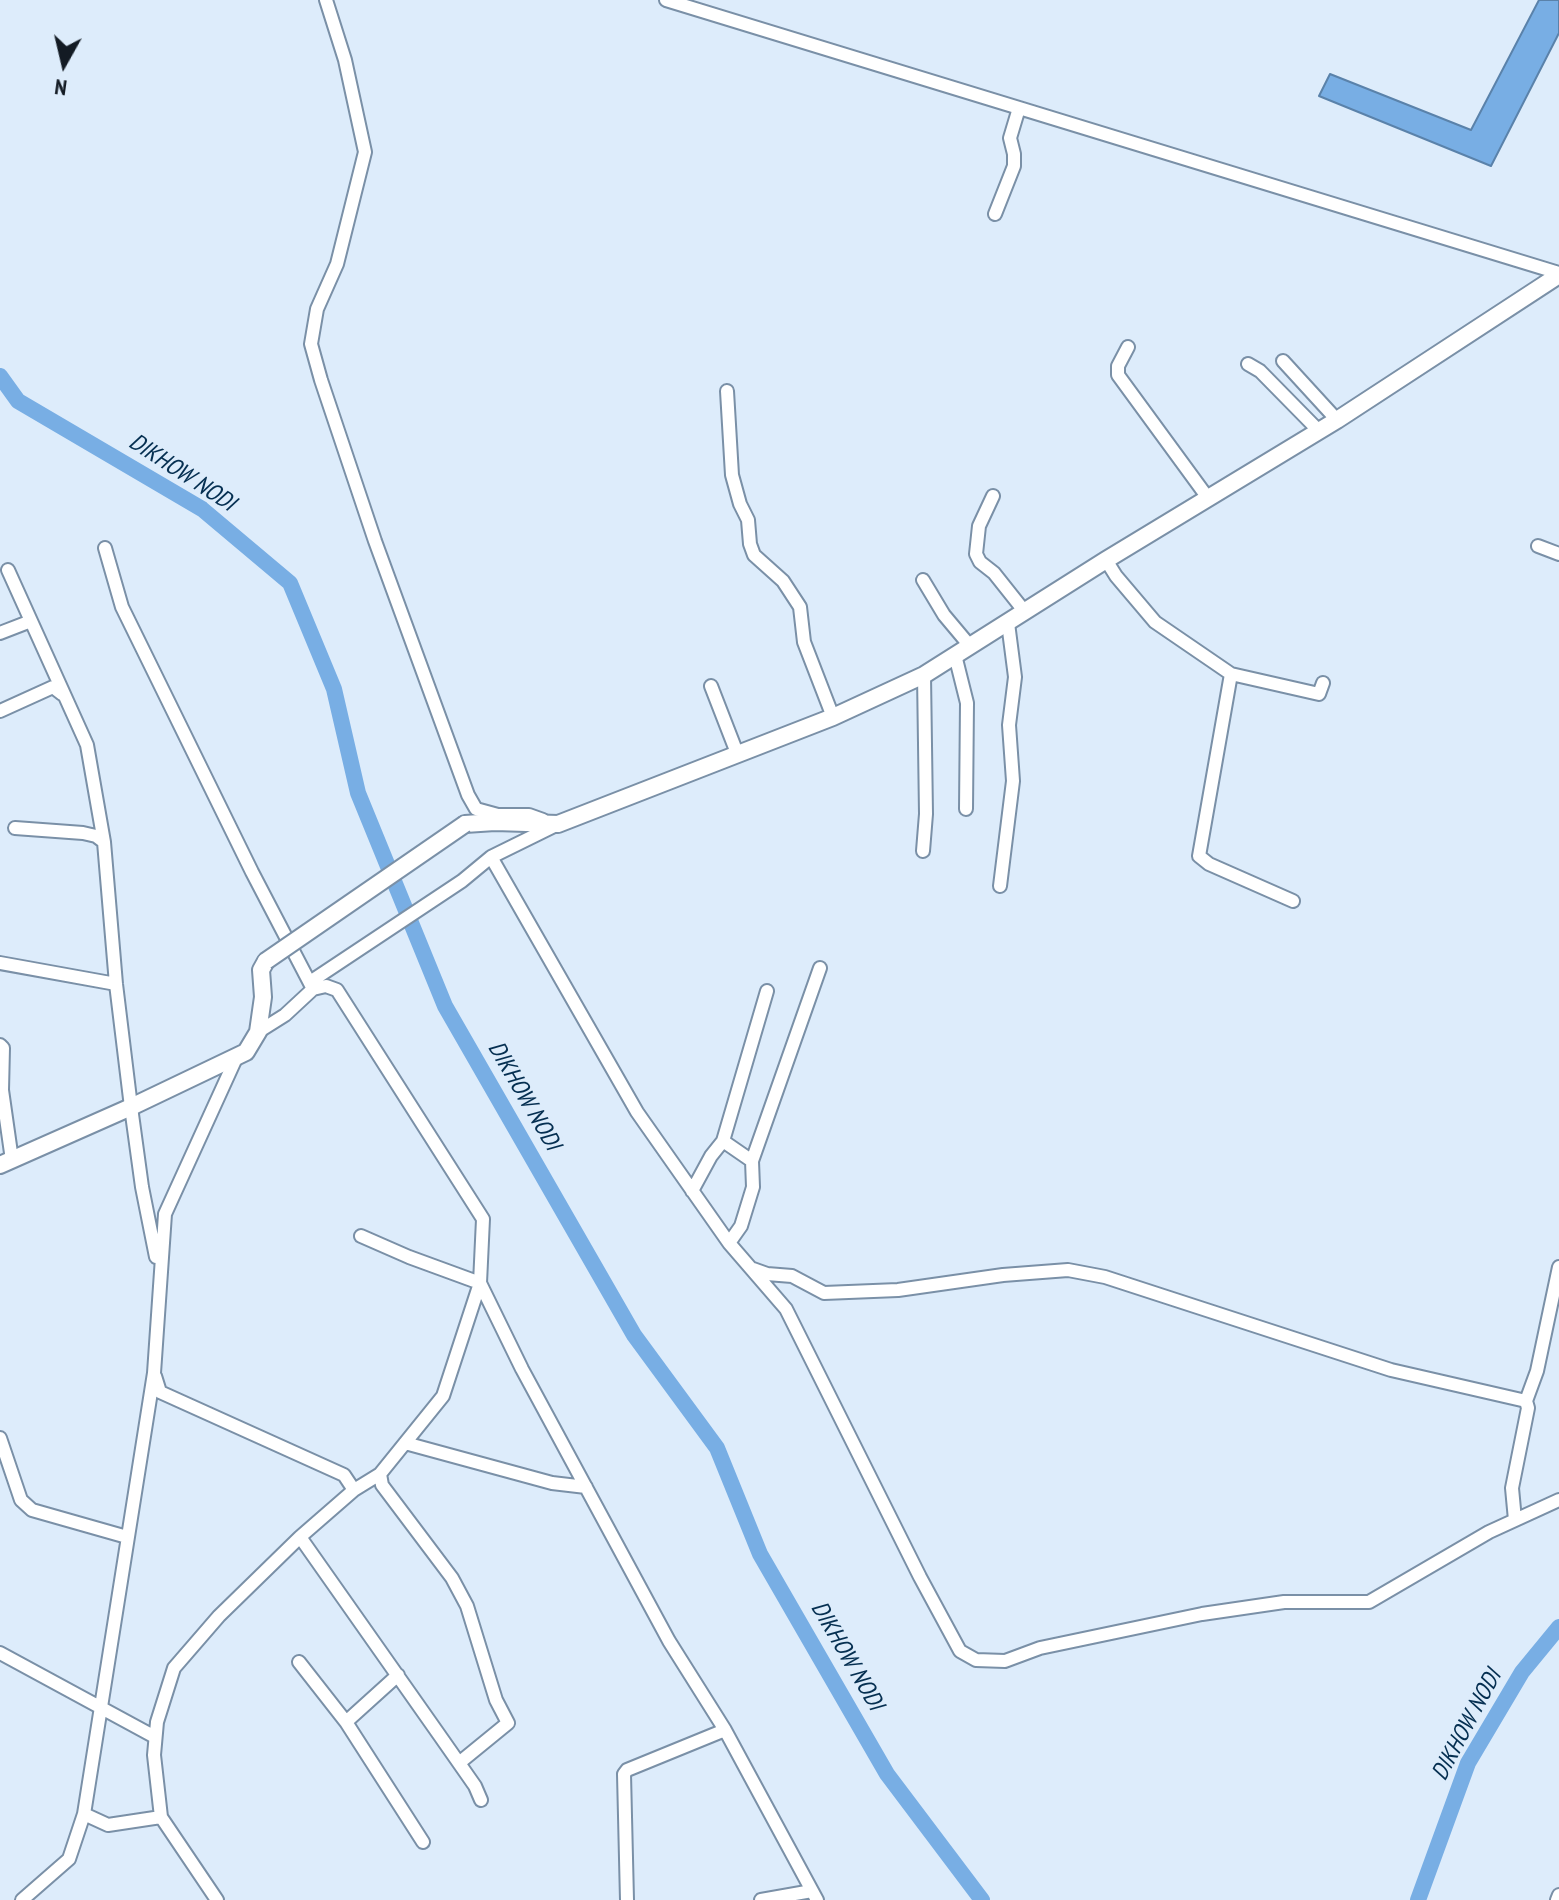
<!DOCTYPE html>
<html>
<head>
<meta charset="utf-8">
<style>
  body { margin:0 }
  #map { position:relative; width:1559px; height:1900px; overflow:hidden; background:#ddecfb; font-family:"PT Sans Narrow",sans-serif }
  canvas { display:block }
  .north { position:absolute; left:24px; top:24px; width:80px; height:80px; -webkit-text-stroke:6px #ddecfb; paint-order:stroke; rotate:188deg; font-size:22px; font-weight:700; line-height:32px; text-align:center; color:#131b24 }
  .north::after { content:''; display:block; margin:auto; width:28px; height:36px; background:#131b24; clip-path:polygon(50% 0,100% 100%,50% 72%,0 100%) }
</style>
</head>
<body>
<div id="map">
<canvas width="1559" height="1900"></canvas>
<div class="north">N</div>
</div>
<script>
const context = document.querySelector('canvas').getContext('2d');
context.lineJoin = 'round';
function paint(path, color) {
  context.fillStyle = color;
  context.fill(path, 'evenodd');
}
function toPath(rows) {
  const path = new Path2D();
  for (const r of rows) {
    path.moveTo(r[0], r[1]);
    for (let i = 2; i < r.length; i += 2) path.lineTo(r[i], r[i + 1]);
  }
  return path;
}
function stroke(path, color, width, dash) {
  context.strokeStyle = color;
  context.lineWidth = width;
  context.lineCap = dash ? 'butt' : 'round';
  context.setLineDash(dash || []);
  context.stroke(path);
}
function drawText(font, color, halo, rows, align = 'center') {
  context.font = font + ' "PT Sans Narrow",sans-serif';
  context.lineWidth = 6;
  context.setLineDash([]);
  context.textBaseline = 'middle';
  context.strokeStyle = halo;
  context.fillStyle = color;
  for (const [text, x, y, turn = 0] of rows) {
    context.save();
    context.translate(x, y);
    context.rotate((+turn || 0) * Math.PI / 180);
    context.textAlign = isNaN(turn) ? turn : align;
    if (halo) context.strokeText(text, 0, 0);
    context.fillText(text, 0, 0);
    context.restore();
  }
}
const water = toPath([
  [1539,0,1559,0,1559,33,1491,166,1319,96,1330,74,1471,130,1539,0]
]);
const river = toPath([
  [0,376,18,401,202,509,290,583,334,689,358,793,445,1006,634,1335,717,1448,760,1554,887,1774,982,1900],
  [1418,1900,1468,1763,1522,1672,1559,1627]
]);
const minor = toPath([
  [326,0,345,60,365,152,337,264,317,309,311,344,321,380,375,541,468,795,476,809,498,815,529,815,543,820],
  [666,0,1559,273],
  [995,214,1014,166,1014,154,1010,138,1019,108],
  [1128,347,1118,366,1118,375,1208,498],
  [1283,361,1337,420],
  [1248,364,1260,371,1319,431],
  [727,391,732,475,740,504,748,520,750,544,754,555,783,581,800,607,804,642,833,717],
  [993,496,979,526,976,554,980,562,994,573,1025,612],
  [1538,546,1559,554],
  [105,548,122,607,252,872,313,989],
  [1106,560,1116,576,1155,622,1231,674,1199,856,1209,864,1293,901],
  [8,570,87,745,104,842,116,984,131,1107,142,1187,156,1257],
  [923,580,944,615,970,646],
  [0,633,31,621],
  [955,655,967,703,966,809],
  [1231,674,1319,694,1323,683],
  [711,686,737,753],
  [0,711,53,687,62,694],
  [558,824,491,857,637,1112,729,1243,786,1309,920,1577,960,1651,976,1660,1005,1661,1040,1648,1202,1614,1284,1602,1369,1602,1489,1532,1559,1500],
  [15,828,83,833,96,836,104,842],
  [923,851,926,814,924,675],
  [1000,886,1013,781,1009,725,1015,677,1008,623],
  [0,963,116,984],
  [310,982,462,881,491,857],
  [258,1032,285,1015,313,989,326,986,337,990,483,1219,480,1283,522,1369,669,1641,725,1730,817,1900],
  [0,1045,3,1048,2,1090,12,1160],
  [752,1161,820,968],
  [692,1191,711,1156,723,1141],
  [729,1243,741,1226,753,1187,752,1161,723,1141,767,991],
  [753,1269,767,1274,792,1276,824,1293,898,1290,1003,1275,1068,1270,1105,1277,1391,1370,1526,1401],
  [155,1376,160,1392,344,1475,354,1490],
  [0,1438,21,1500,32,1510,127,1537],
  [405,1443,552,1483,586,1487],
  [380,1474,382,1485,452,1578,467,1606,496,1700,508,1723,459,1763],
  [1515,1520,1512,1488,1528,1408,1526,1401,1537,1371,1559,1267],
  [300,1537,440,1736,475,1786,481,1800],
  [0,1653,155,1737],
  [299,1662,346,1722],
  [398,1675,346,1722,423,1842],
  [84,1814,108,1825,161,1817],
  [22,1900,69,1859,84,1814,154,1373,165,1214,237,1056],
  [217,1900,161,1817,154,1755,157,1722,174,1668,219,1616,300,1537,354,1490,380,1474,443,1396,480,1283,409,1257,361,1236],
  [627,1900,624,1774,627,1770,725,1730],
  [761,1900,812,1891],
  [1557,1900,1559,1895]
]);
const major = toPath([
  [465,824,495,822,558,824,833,717,924,675,1106,560,1337,420,1559,275],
  [0,1165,131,1107,246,1052,258,1032,263,997,261,970,266,961]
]);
const majorBridge = toPath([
  [266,961,465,824]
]);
const waterNames = [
  ["DIKHOW NODI",182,473,33],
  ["DIKHOW NODI",524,1096,60],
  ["DIKHOW NODI",847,1656,60],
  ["DIKHOW NODI",1467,1725,-62]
];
paint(water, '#78aee4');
stroke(water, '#5a82aa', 2);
stroke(river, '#78aee4', 16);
stroke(minor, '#7a90a7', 16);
stroke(major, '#7a90a7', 20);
stroke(minor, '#fff', 12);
stroke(major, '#fff', 16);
stroke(majorBridge, '#7a90a7', 20, []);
stroke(majorBridge, '#fff', 16);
drawText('italic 24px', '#052f51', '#ddecfb', waterNames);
</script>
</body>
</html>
